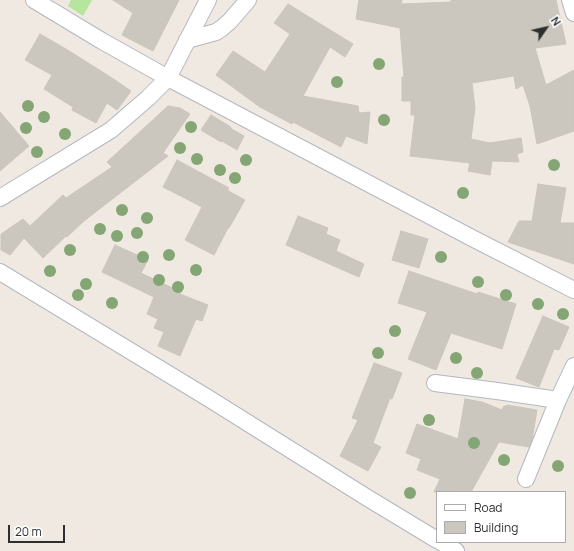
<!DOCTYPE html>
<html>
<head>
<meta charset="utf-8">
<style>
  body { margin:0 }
  #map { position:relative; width:574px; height:551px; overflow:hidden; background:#efe9e1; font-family:Manrope,sans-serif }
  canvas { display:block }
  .legend { position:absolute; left:436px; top:491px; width:130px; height:52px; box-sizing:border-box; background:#fff; border:1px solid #ababab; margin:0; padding:5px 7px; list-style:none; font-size:12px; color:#2e2e2e }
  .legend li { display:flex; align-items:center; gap:8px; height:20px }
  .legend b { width:20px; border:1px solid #ababab }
  .north { position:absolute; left:526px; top:8px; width:40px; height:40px; -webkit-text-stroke:3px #fff; paint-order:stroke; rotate:56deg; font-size:11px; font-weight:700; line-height:16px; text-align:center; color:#2e2e2e }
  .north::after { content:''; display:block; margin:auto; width:14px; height:18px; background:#2e2e2e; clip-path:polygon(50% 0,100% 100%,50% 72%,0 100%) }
  .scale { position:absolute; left:8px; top:525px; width:57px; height:18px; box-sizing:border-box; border:2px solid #2e2e2e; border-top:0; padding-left:5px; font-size:12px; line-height:14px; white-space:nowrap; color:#2e2e2e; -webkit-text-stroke:3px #fff; paint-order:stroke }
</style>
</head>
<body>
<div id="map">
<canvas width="574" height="551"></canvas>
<ul class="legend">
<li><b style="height:5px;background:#fff"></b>Road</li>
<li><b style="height:11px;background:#cbc7bf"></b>Building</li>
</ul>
<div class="north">N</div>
<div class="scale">20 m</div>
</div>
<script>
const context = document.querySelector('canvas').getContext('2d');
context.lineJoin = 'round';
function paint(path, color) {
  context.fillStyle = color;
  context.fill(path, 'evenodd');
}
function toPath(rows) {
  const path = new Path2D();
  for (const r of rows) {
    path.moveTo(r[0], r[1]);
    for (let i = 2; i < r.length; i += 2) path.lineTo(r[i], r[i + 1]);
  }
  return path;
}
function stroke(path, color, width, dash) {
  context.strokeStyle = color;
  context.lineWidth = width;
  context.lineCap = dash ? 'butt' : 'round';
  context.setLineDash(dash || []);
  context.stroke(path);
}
const green = toPath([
  [71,0,92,0,83,16,68,6]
]);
const building = toPath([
  [113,0,179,0,153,51,122,35,133,13,113,0],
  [359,0,402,0,401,4,451,2,451,0,556,0,566,44,535,48,546,85,574,70,574,131,537,144,530,106,523,85,516,89,514,76,472,83,475,108,471,139,490,143,521,138,523,152,517,154,519,162,492,161,490,175,468,171,470,163,410,156,415,115,411,115,411,101,402,101,402,77,404,77,400,28,356,19,359,0],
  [288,4,353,44,345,57,330,47,303,96,358,106,359,113,370,112,367,144,346,136,341,147,293,122,292,124,260,107,216,75,233,51,265,72,290,34,274,23,288,4],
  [40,34,66,49,112,78,131,91,117,110,107,103,96,123,72,110,73,107,44,89,52,75,25,60,40,34],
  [168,106,180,108,190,114,163,153,168,156,84,221,67,237,66,236,43,258,24,238,10,255,1,250,1,234,23,219,30,226,63,195,66,198,112,167,107,162,168,106],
  [0,112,29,146,0,171,0,112],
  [211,115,231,127,230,128,244,136,237,150,222,141,221,142,201,130,211,115],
  [177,160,229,188,227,190,245,200,229,228,228,228,214,255,185,240,202,207,163,187,177,160],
  [538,184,566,188,560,223,574,223,574,264,508,242,519,221,532,221,538,184],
  [298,216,328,228,326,234,340,240,336,251,364,264,359,277,286,245,298,216],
  [401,231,428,239,419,268,392,260,401,231],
  [115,245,148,260,141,273,181,292,180,294,208,305,202,321,196,319,180,356,158,346,164,332,154,328,158,319,147,314,154,297,102,272,115,245],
  [409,271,477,294,478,292,516,304,502,349,451,333,436,370,408,359,427,312,398,303,409,271],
  [543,316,569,327,559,350,554,349,539,387,516,378,543,316],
  [374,363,402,373,392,399,390,398,373,443,381,447,368,471,340,456,358,420,352,418,374,363],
  [465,399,482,402,502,410,504,406,507,406,507,405,537,410,532,440,529,447,499,442,471,492,434,492,440,479,417,470,421,459,406,453,417,424,458,439,465,399]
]);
const street = toPath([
  [34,0,102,41,168,78,472,238,574,290],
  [570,0,574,13],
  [187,40,216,32,222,28,230,21,248,0],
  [0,198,111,130,148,98,168,78,208,0],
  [0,272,208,398,366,497,437,540],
  [435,383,497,391,558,400],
  [526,479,558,400,574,366],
  [441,542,456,551]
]);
const trees = [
  [379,64],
  [337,82],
  [28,106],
  [44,117],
  [384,120],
  [191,127],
  [26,128],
  [65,134],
  [180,148],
  [37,152],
  [197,159],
  [246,160],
  [554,165],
  [220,170],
  [235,178],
  [463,193],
  [122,210],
  [147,218],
  [100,229],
  [137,233],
  [117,236],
  [70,250],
  [169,255],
  [143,257],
  [441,257],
  [196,270],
  [50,271],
  [159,280],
  [478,282],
  [86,284],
  [178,287],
  [78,295],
  [506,295],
  [112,303],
  [538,304],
  [563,314],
  [395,331],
  [378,353],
  [456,358],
  [477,373],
  [429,420],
  [474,443],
  [504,460],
  [558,466],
  [410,493]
];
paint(green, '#b6e59e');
paint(building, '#cbc7bf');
stroke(building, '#cbc5ba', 1);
stroke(street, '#b4b7c1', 18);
stroke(street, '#fff', 16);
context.fillStyle = '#84a574';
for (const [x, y] of trees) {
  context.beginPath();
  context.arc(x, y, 6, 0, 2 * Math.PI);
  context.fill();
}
</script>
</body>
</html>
